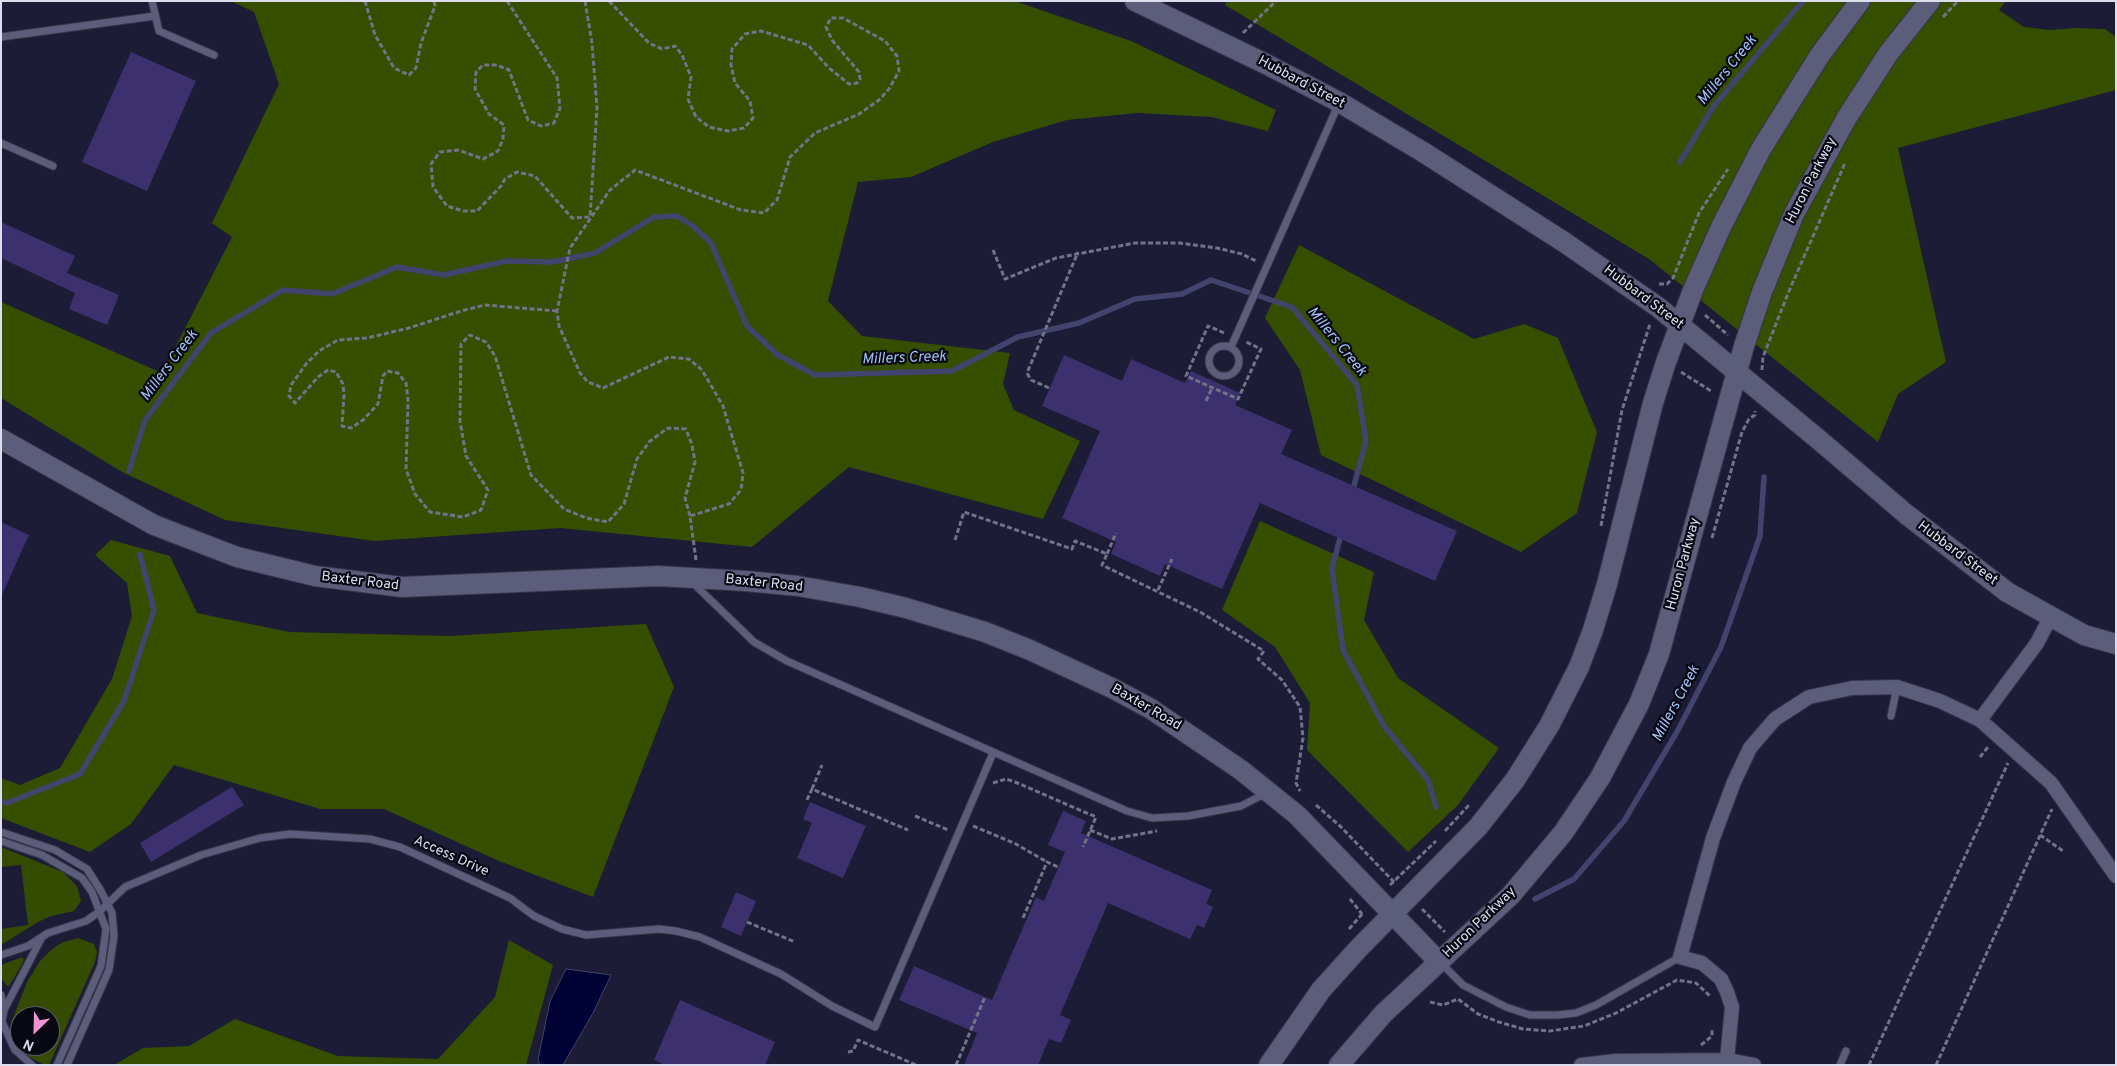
<!DOCTYPE html>
<html>
<head>
<meta charset="utf-8">
<style>
  body { margin:0 }
  #map { position:relative; width:2117px; height:1066px; overflow:hidden; background:#1c1c36; font-family:Overpass,sans-serif }
  canvas { display:block }
  .frame { position:absolute; inset:0; border:2px solid #dcddef; pointer-events:none }
  .north { position:absolute; left:10px; top:1006px; width:50px; height:50px; box-sizing:border-box; background:#080813; border:1px solid #5d5d6b; border-radius:50%; rotate:204deg; font-size:14px; font-weight:700; line-height:20px; text-align:center; color:#dcddef }
  .north::after { content:''; display:block; margin:auto; width:18px; height:22px; background:#f391d5; clip-path:polygon(50% 0,100% 100%,50% 72%,0 100%) }
</style>
</head>
<body>
<div id="map">
<canvas width="2117" height="1066"></canvas>
<div class="frame"></div>
<div class="north">N</div>
</div>
<script>
const context = document.querySelector('canvas').getContext('2d');
context.lineJoin = 'round';
function paint(path, color) {
  context.fillStyle = color;
  context.fill(path, 'evenodd');
}
function toPath(rows) {
  const path = new Path2D();
  for (const r of rows) {
    if (r.length === 3) {
      path.moveTo(r[0] + r[2], r[1]);
      path.arc(r[0], r[1], r[2], 0, 2 * Math.PI);
      continue;
    }
    path.moveTo(r[0], r[1]);
    for (let i = 2; i < r.length; i += 2) path.lineTo(r[i], r[i + 1]);
  }
  return path;
}
function stroke(path, color, width, dash) {
  context.strokeStyle = color;
  context.lineWidth = width;
  context.lineCap = dash ? 'butt' : 'round';
  context.setLineDash(dash || []);
  context.stroke(path);
}
function drawText(font, color, halo, rows, align = 'center') {
  context.font = font + ' Overpass,sans-serif';
  context.lineWidth = 4.5;
  context.setLineDash([]);
  context.textBaseline = 'middle';
  context.strokeStyle = halo;
  context.fillStyle = color;
  for (const [text, x, y, turn = 0] of rows) {
    context.save();
    context.translate(x, y);
    context.rotate((+turn || 0) * Math.PI / 180);
    context.textAlign = isNaN(turn) ? turn : align;
    if (halo) context.strokeText(text, 0, 0);
    context.fillText(text, 0, 0);
    context.restore();
  }
}
const green = toPath([
  [1,847,63,872,77,886,81,901,74,911,51,916,38,922,1,945,1,929,28,925,21,865,1,867],
  [78,938,94,944,97,952,95,962,49,1065,44,1065,30,1057,21,1046,50,1046,50,1016,20,1016,20,1044,12,1030,11,1023,27,982,40,961,52,949,63,942],
  [22,957,24,960,21,966,9,986,7,986,1,978,1,965]
]);
const forest = toPath([
  [231,1,1015,1,1131,41,1276,110,1268,131,1211,117,1137,113,1067,120,993,142,911,177,858,182,828,301,862,336,1010,353,1003,384,1014,410,1080,441,1043,519,849,467,752,547,560,528,374,541,225,520,122,472,1,398,1,302,162,373,232,237,212,223,279,84,254,12],
  [1227,1,2006,1,1999,10,2024,27,2050,30,2077,28,2105,29,2116,37,2116,90,1898,148,1946,362,1898,394,1878,442,1649,259,1225,5],
  [1299,245,1474,339,1524,324,1558,338,1597,432,1577,513,1521,552,1321,455,1300,370,1265,318],
  [1260,521,1374,572,1364,620,1398,678,1499,748,1458,805,1408,852,1307,750,1310,703,1275,647,1222,610],
  [111,540,170,556,197,613,289,632,451,636,646,624,674,687,593,897,499,861,384,809,320,809,174,765,131,824,90,852,1,818,1,778,20,785,60,768,112,679,132,616,127,583,95,555],
  [509,940,553,965,526,1065,114,1065,143,1048,189,1046,235,1019,338,1056,438,1059,495,997]
]);
const water = toPath([
  [566,969,611,975,593,1013,563,1065,540,1065,538,1060,550,1001,566,969]
]);
const stream = toPath([
  [1680,162,1713,107,1803,1],
  [129,471,145,420,211,333,283,290,332,294,397,267,444,275,506,261,552,262,595,253,654,217,677,216,693,226,711,243,747,326,778,355,815,375,952,371,1018,337,1079,323,1135,299,1182,294,1211,280,1292,307,1357,385,1366,441,1352,493],
  [1342,531,1332,568,1343,650,1384,726,1428,780,1436,807],
  [1,801,7,803,80,774,124,701,154,610,140,554],
  [1535,899,1574,879,1624,821,1678,730,1721,647,1760,536,1764,477]
]);
const building = toPath([
  [131,52,196,81,147,191,82,162],
  [1,222,75,256,67,273,119,295,107,325,69,309,75,293,1,258],
  [1064,355,1122,381,1131,359,1185,383,1191,371,1240,393,1235,405,1292,430,1281,454,1457,531,1435,581,1260,503,1222,589,1165,564,1160,576,1111,554,1116,542,1062,518,1100,431,1042,406],
  [1,522,29,535,1,597],
  [232,787,244,805,151,862,140,843],
  [810,802,866,826,843,878,797,858,812,823,803,819],
  [1063,811,1086,821,1081,833,1212,890,1206,904,1213,907,1204,928,1197,925,1190,939,1108,903,1060,1015,1071,1020,1061,1043,1049,1039,1038,1065,964,1065,977,1033,899,1000,914,966,992,1000,1036,897,1044,901,1065,852,1048,845],
  [736,892,756,901,741,936,721,927],
  [680,1000,775,1042,765,1065,665,1065,654,1060]
]);
const path = toPath([
  [365,1,375,35,394,68,409,75,416,68,421,43,435,6,434,1],
  [507,1,557,78,560,108,554,123,541,126,528,120,509,70,497,65,483,65,476,72,475,89,489,114,504,125,503,139,498,151,483,159,458,150,440,152,431,164,433,187,447,206,463,211,477,211,501,186,505,179,517,172,535,176,572,218,590,217,597,108,592,43,585,1],
  [609,1,649,43,662,49,675,46,682,55,691,77,688,99,696,117,709,127,728,131,744,128,753,118,750,101,735,83,731,65,732,49,745,34,761,31,808,45,829,68,849,84,857,83,860,79,859,72,832,40,826,27,831,18,843,18,885,41,897,56,899,71,889,89,879,100,859,114,815,133,790,157,777,200,764,213,741,210,635,170,610,190,570,248,557,311,559,326,580,373,588,382,603,388,669,357,689,359,702,370,723,406,743,473,741,490,729,504,690,516,696,560],
  [1943,17,1958,1],
  [1243,33,1276,1],
  [993,250,1005,279,1056,258,1135,243,1180,243,1217,248,1242,254,1256,261],
  [1659,284,1667,284,1673,278,1699,213,1728,169],
  [557,311,485,305,461,311,409,328,367,338,338,340,319,351,306,364,291,385,289,396,295,403,318,377,328,370,336,372,343,384,344,395,342,426,351,428,363,420,378,404,383,376,387,371,398,373,406,383,408,400,406,469,415,494,430,512,463,517,481,510,488,490,466,456,460,421,461,344,470,335,486,342,495,356,531,475,564,509,586,518,608,522,624,504,637,459,650,441,668,428,686,429,692,445,695,462,685,498,690,516],
  [1705,315,1728,335],
  [1224,333,1208,326,1186,376,1238,399,1261,349,1246,342],
  [1762,370,1763,357,1789,291,1845,163],
  [1681,372,1711,391],
  [1049,388,1031,380,1027,373,1078,252],
  [1206,401,1212,388],
  [1601,526,1622,410,1650,324],
  [1712,538,1742,432,1749,419,1755,415,1755,411],
  [955,540,964,512,1072,549,1075,541,1107,554,1102,565,1200,612,1264,651,1258,659,1282,680,1300,707,1303,738,1296,783,1300,791],
  [1107,554,1116,533],
  [1158,590,1172,559],
  [1980,757,1988,747],
  [993,783,1006,779,1015,782,1096,817,1083,847],
  [812,789,822,765],
  [807,800,812,789,908,830],
  [1316,805,1341,827,1394,882],
  [915,816,948,830],
  [973,826,1014,843,1047,862],
  [1090,830,1112,839,1157,831],
  [1445,831,1470,804],
  [2040,835,2063,851],
  [1390,885,1436,841],
  [1350,899,1362,914],
  [1422,909,1445,932],
  [1023,918,1047,862,1058,867],
  [747,922,795,942],
  [1349,929,1363,913],
  [1430,1002,1443,1005,1458,999,1478,1014,1499,1022,1523,1029,1550,1031,1584,1026,1616,1013,1677,980,1696,983,1710,996],
  [1701,1045,1712,1036,1712,1029],
  [848,1052,853,1051,858,1040,916,1065],
  [956,1065,985,997],
  [1869,1065,2008,763],
  [1936,1065,2052,809]
]);
const lane = toPath([
  [152,1,159,31,214,55],
  [1,37,155,16],
  [1,143,53,166],
  [1224,361,15],
  [1231,347,1339,103],
  [693,583,754,642,787,661,1127,811,1152,818,1188,816,1241,806,1266,793],
  [1891,716,1897,687],
  [1,832,55,850,87,869,101,891,112,913,114,936,109,970,67,1065],
  [1,841,42,855,82,878,92,892,106,929,101,966,57,1065],
  [1,955,28,946,48,933,86,921,99,912,125,887,201,855,260,838,290,834,370,839,400,847,510,898,534,916,562,929,586,935,659,929,676,931,700,937,781,974,832,1006,875,1027,993,753],
  [1440,962,1463,985,1506,1007,1530,1015,1557,1015,1576,1013,1596,1005,1680,957],
  [1,995,4,1010,1,1025],
  [4,1010,41,939],
  [2,1022,15,1050,32,1065],
  [1840,1065,1846,1051]
]);
const street = toPath([
  [1980,720,2037,643,2050,618],
  [1727,1060,1754,1065],
  [1581,1065,1616,1061,1727,1060,1732,1007,1727,992,1721,979,1702,963,1680,957,1713,838,1734,782,1750,748,1775,719,1809,697,1852,688,1897,687,1940,701,1980,720,2051,783,2116,876]
]);
const secondary = toPath([
  [1135,1,1266,64,1339,102,1423,152,1564,242,1658,307,1818,439,1906,514,2007,592,2084,635,2116,644],
  [1,439,154,525,237,557,315,576,402,587,658,576,746,581,798,586,860,597,906,608,985,632,1030,650,1114,689,1151,709,1241,770,1297,815,1439,962],
  [1269,1065,1321,990,1358,949,1478,827,1515,780,1549,726,1579,667,1593,630,1607,584,1653,403,1666,362,1693,290,1721,227,1761,149,1820,55,1860,1],
  [1339,1065,1383,1014,1511,895,1563,833,1600,778,1639,704,1659,654,1744,346,1762,292,1794,214,1846,119,1888,54,1930,1]
]);
const streetNames = [
  ["Hubbard Street",1301,83,28],
  ["Huron Parkway",1812,181,-63],
  ["Hubbard Street",1643,298,37],
  ["Hubbard Street",1957,554,37],
  ["Huron Parkway",1684,564,-75],
  ["Baxter Road",360,582,7],
  ["Baxter Road",764,584,6],
  ["Baxter Road",1146,708,30],
  ["Access Drive",451,857,24],
  ["Huron Parkway",1480,923,-44]
];
const waterNames = [
  ["Millers Creek",1728,71,-51],
  ["Millers Creek",1336,342,51],
  ["Millers Creek",904,359,-2],
  ["Millers Creek",170,366,-53],
  ["Millers Creek",1677,704,-62]
];
paint(green, '#344b01');
paint(forest, '#364e00');
paint(water, '#000235');
stroke(water, '#42446d', 1);
stroke(stream, '#42446d', 5.5);
paint(building, '#3c316e');
stroke(lane, '#36354a', 9);
stroke(street, '#36354a', 16);
stroke(secondary, '#36354a', 22);
stroke(path, '#727289', 3, [5, 2.5]);
stroke(lane, '#5b5d7b', 7);
stroke(street, '#5b5d7b', 14);
stroke(secondary, '#5b5d7b', 20);
drawText('14px', '#dcddef', '#080813', streetNames);
drawText('italic 15px', '#a3c2f4', '#080813', waterNames);
</script>
</body>
</html>
